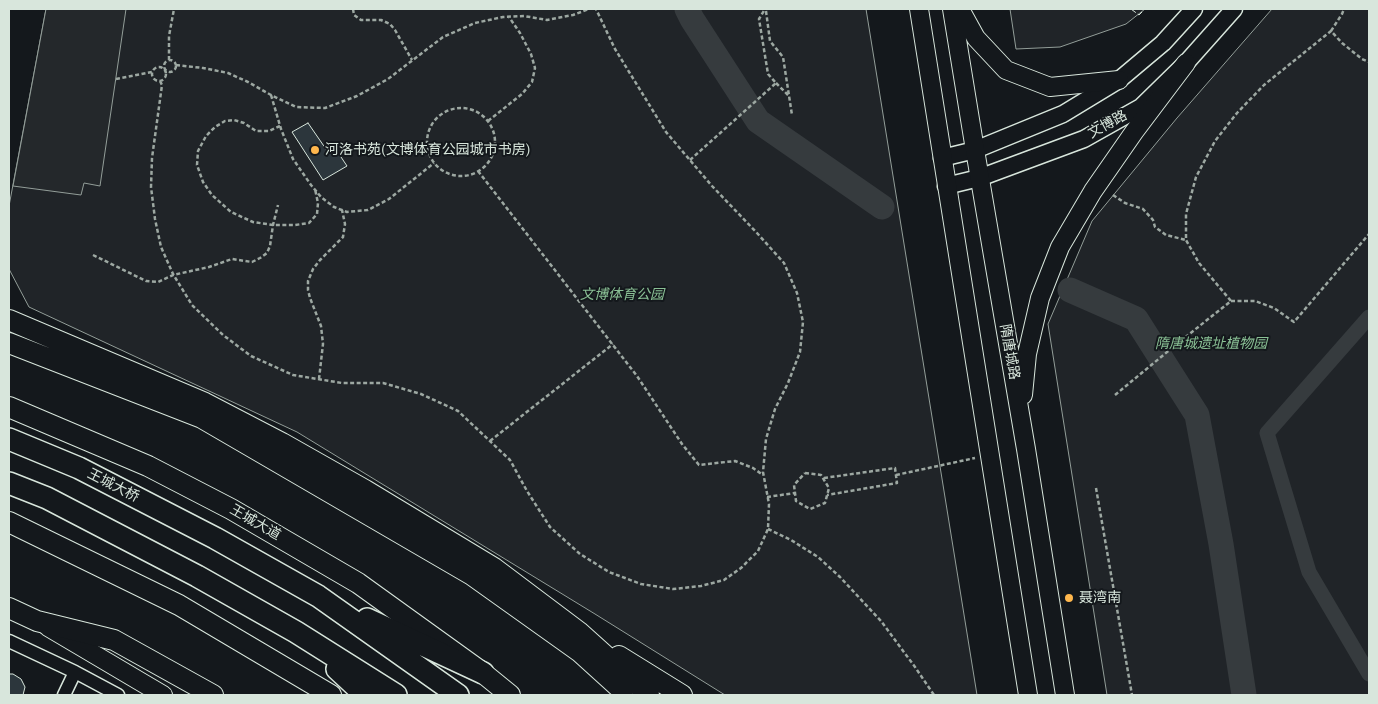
<!DOCTYPE html>
<html>
<head>
<meta charset="utf-8">
<style>
  body { margin:0 }
  #map { position:relative; width:1378px; height:704px; overflow:hidden; background:#14181c; font-family:"Source Serif 4",serif }
  canvas { display:block }
  .frame { position:absolute; inset:0; border:10px solid #d8e6dc; pointer-events:none }
</style>
</head>
<body>
<div id="map">
<canvas width="1378" height="704"></canvas>
<div class="frame"></div>
</div>
<script>
const context = document.querySelector('canvas').getContext('2d');
context.lineJoin = 'round';
function paint(path, color) {
  context.fillStyle = color;
  context.fill(path, 'evenodd');
}
function toPath(rows) {
  const path = new Path2D();
  for (const r of rows) {
    if (r.length === 3) {
      path.moveTo(r[0] + r[2], r[1]);
      path.arc(r[0], r[1], r[2], 0, 2 * Math.PI);
      continue;
    }
    path.moveTo(r[0], r[1]);
    for (let i = 2; i < r.length; i += 2) path.lineTo(r[i], r[i + 1]);
  }
  return path;
}
function stroke(path, color, width, dash) {
  context.strokeStyle = color;
  context.lineWidth = width;
  context.lineCap = dash ? 'butt' : 'round';
  context.setLineDash(dash || []);
  context.stroke(path);
}
function drawText(font, color, halo, rows, align = 'center') {
  context.font = font + ' "Source Serif 4","Noto Sans SC",serif';
  context.lineWidth = 4;
  context.setLineDash([]);
  context.textBaseline = 'middle';
  context.strokeStyle = halo;
  context.fillStyle = color;
  for (const [text, x, y, turn = 0] of rows) {
    context.save();
    context.translate(x, y);
    context.rotate((+turn || 0) * Math.PI / 180);
    context.textAlign = isNaN(turn) ? turn : align;
    if (halo) context.strokeText(text, 0, 0);
    context.fillText(text, 0, 0);
    context.restore();
  }
}
const green = toPath([
  [46,9,866,9,977,695,725,695,595,614,297,432,29,307,9,269,9,206,46,9],
  [1010,9,1145,9,1126,24,1060,47,1016,49,1010,9],
  [1272,9,1369,9,1369,695,1107,695,1048,324,1092,221,1177,118,1272,9]
]);
const parking = toPath([
  [46,9,126,9,100,186,84,183,81,195,13,186,46,9]
]);
const canal = toPath([
  [1369,317,1267,433,1309,572,1369,674]
]);
const river = toPath([
  [687,9,692,19,758,121,882,207],
  [1070,290,1136,319,1197,415,1221,544,1244,695]
]);
const building = toPath([
  [308,123,328,152,335,148,347,166,323,180,292,132,308,123],
  [9,674,13,674,21,679,25,687,23,695,9,695,9,674]
]);
const path = toPath([
  [353,9,354,15,361,20,381,20,390,24,395,30,412,60],
  [766,11,770,41,783,57,792,115],
  [1331,31,1342,14,1344,9],
  [170,66,6],
  [169,60,169,36,174,9],
  [176,65,203,68,228,73,248,82,271,95,296,107,325,108,357,96,388,79,443,37,475,23,503,17,524,16,547,20,573,15,589,9],
  [159,74,7],
  [116,79,152,72],
  [160,81,162,85,152,158,151,187,155,219,161,247,173,274,192,305,223,335,251,356,293,375,342,383,383,383,421,394,458,411,510,460,527,491,550,527,580,554,609,572,641,584,673,589,701,586,724,580,741,568,758,551,768,529,769,504,763,472,766,439,775,409,788,383,800,352,803,322,797,293,784,263,757,233,712,186,666,132,615,49,596,9],
  [776,83,789,96],
  [271,95,281,129,293,159,311,185,321,197,334,207,347,212,368,210,389,199,434,163],
  [461,142,34],
  [488,121,522,94,532,82,535,68,531,54,520,33,509,17],
  [280,126,269,131,256,131,244,123,234,120,225,121,215,127,206,136,198,151,197,165,203,182,212,195,231,212,253,222,273,225,295,225,309,223,317,214,318,203,315,189],
  [690,160,776,83,768,74,759,19,765,9],
  [478,171,637,376,682,444,699,465,735,461,753,468,763,475],
  [1113,195,1125,203,1143,209,1153,220,1155,227,1166,235,1186,240],
  [93,255,146,281,158,282,173,275,209,267,232,259,252,262,260,258,267,253,270,246,273,225,278,205],
  [1231,301,1255,301,1274,308,1294,322,1369,234],
  [319,379,323,344,321,326,310,298,308,290,308,281,313,269,320,260,343,237,345,224,342,210],
  [1115,395,1178,343,1231,301,1199,263,1186,240,1186,214,1196,177,1215,141,1237,113,1264,85,1331,31,1342,43,1362,59,1369,62],
  [490,441,613,344],
  [805,473,821,475,829,488,825,503,810,509,796,501,794,485,805,473],
  [896,475,975,458],
  [824,478,895,468,897,483,827,495],
  [1096,488,1132,695],
  [767,497,795,493],
  [768,529,791,540,818,557,840,577,881,621,915,667,934,695]
]);
const minor = toPath([
  [9,641,75,672,118,695],
  [64,695,75,672]
]);
const tertiary = toPath([
  [942,158,975,150,1063,114,1119,80,1163,43,1194,9],
  [946,186,979,178,1084,139,1141,107,1186,63,1234,9]
]);
const secondary = toPath([
  [919,9,1028,695],
  [952,9,975,150,1026,449,1065,695],
  [960,9,976,38,1006,70,1050,87,1119,80],
  [1023,395,1027,354,1040,298,1060,247,1093,191,1134,132,1186,63],
  [48,627,163,695]
]);
const primary = toPath([
  [9,320,205,403,282,443,365,490,494,568,579,632,649,695],
  [9,343,202,418,472,575,580,652,623,691],
  [9,407,148,466,231,509,358,583,483,673,510,695],
  [9,522,179,605,331,695],
  [9,608,37,621,114,640,213,695],
  [619,656,682,695]
]);
const trunk = toPath([
  [9,439,79,468,215,538,318,596,458,695],
  [9,483,47,498,197,576,296,632,396,695],
  [367,619,483,673],
  [337,669,365,695]
]);
const fence = toPath([
  [1131,9,1139,15,1145,9]
]);
const markers = [
  [315,150,5,"#ffb74d"],
  [1069,598,5,"#ffb74d"]
];
const streetNames = [
  ["文博路",1108,125,-29],
  ["隋唐城路",1009,352,80],
  ["王城大桥",113,486,27],
  ["王城大道",255,523,30]
];
const poiNames = [
  ["河洛书苑(文博体育公园城市书房)",325,150],
  ["聂湾南",1079,598]
];
const parkNames = [
  ["文博体育公园",622,295],
  ["隋唐城遗址植物园",1211,344]
];
paint(green, '#202428');
stroke(green, '#939e99', 1);
paint(parking, '#24282b');
stroke(parking, '#939e99', 1);
stroke(canal, '#363b3e', 15);
stroke(river, '#363b3e', 25);
paint(building, '#2c363c');
stroke(building, '#d8e6dc', 1);
stroke(minor, '#d8e6dc', 15);
stroke(tertiary, '#d8e6dc', 19);
stroke(secondary, '#d8e6dc', 20);
stroke(primary, '#d8e6dc', 22);
stroke(trunk, '#d8e6dc', 24);
stroke(path, '#9da8a2', 2.5, [4, 2.5]);
stroke(minor, '#14181c', 12);
stroke(tertiary, '#14181c', 16);
stroke(secondary, '#14181c', 18);
stroke(primary, '#14181c', 20);
stroke(trunk, '#14181c', 21);
stroke(fence, '#d8e6dc', 1, [6, 2.5]);
for (const [x, y, r, color] of markers) {
  const dot = new Path2D();
  dot.arc(x, y, r, 0, 2 * Math.PI);
  context.fillStyle = color;
  context.fill(dot);
  stroke(dot, '#14181c', 2);
}
drawText('14px', '#d8e6dc', '#14181c', streetNames);
drawText('14px', '#d8e6dc', '#14181c', poiNames, 'left');
drawText('italic 14px', '#8ac095', '#14181c', parkNames);
</script>
</body>
</html>
